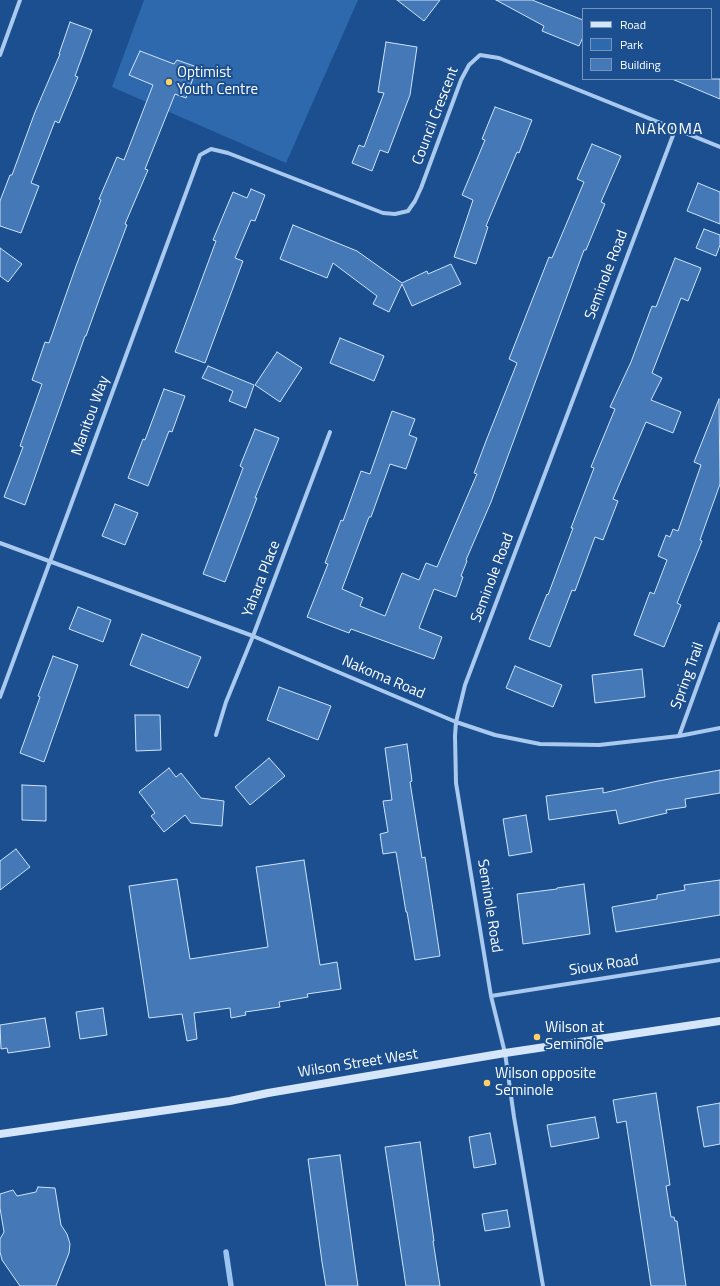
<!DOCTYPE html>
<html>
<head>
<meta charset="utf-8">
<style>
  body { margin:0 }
  #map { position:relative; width:720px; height:1286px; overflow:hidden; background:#1b4f8f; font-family:"Titillium Web",sans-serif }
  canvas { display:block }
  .legend { position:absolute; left:582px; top:8px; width:130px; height:72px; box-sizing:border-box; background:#1b4f8f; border:1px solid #7695bc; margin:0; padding:5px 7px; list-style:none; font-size:12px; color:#fff }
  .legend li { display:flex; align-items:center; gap:8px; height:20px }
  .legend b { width:20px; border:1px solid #7695bc }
</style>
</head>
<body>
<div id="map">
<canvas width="720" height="1286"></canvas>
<ul class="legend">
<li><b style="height:5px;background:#d6e6fa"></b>Road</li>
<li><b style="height:11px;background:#2e69ad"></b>Park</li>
<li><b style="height:11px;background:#4478b7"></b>Building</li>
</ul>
</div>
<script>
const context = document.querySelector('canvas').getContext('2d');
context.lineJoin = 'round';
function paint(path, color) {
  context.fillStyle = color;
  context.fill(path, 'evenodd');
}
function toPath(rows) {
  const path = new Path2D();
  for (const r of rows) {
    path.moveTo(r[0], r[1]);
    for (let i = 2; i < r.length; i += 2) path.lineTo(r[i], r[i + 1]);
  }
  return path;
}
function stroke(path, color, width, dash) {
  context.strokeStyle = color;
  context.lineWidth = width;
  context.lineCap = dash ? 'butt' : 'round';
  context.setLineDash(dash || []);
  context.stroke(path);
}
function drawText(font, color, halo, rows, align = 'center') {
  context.font = font + ' "Titillium Web",sans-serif';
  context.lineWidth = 4;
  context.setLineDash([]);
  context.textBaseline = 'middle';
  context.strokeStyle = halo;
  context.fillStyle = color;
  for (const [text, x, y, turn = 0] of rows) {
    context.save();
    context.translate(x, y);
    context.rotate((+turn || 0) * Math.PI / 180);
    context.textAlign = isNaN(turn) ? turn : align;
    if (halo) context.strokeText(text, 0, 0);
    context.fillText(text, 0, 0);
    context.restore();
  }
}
const green = toPath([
  [144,0,358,0,286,163,112,87]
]);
const stream = toPath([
  [226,1252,231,1286]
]);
const building = toPath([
  [397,0,440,0,424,21,397,0],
  [496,0,532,0,583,20,583,37,579,46,542,31,544,26,496,0],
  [70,22,92,30,75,76,78,77,59,123,55,121,31,183,39,186,21,233,0,226,0,201,10,175,12,175,35,112,60,54,59,54,70,22],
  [386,42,417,47,410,95,388,153,380,150,372,171,352,163,359,145,364,147,384,93,378,92,386,42],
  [140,51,174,64,177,60,197,67,186,98,175,94,145,169,148,170,125,224,127,225,104,286,86,336,85,336,25,505,4,497,23,447,20,446,42,384,32,380,45,342,49,343,76,266,101,200,99,199,117,157,124,160,153,85,129,75,140,51],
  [673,79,720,79,720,99,672,79,673,79],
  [495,107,532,120,519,153,517,152,486,226,488,227,476,264,454,257,473,200,462,195,485,140,482,139,495,107],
  [592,144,621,156,601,202,605,204,586,250,584,250,491,502,466,560,467,561,461,576,463,577,456,597,434,589,419,628,442,637,434,659,351,629,349,633,307,617,328,564,325,563,341,520,343,521,361,471,370,474,392,411,415,419,409,435,417,438,406,469,390,464,371,517,369,517,342,589,363,598,360,606,385,616,402,573,419,580,426,563,437,567,477,474,474,473,486,441,517,363,509,359,549,257,552,258,584,182,577,179,592,144],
  [698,183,720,192,720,224,687,211,698,183],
  [251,189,265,195,255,221,251,220,235,258,243,261,205,363,175,352,216,241,213,240,233,192,247,198,251,189],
  [293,225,357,251,402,283,427,271,428,274,451,264,461,284,412,306,402,284,389,312,373,304,377,296,333,263,327,278,280,259,293,225],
  [704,229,720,235,720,245,716,256,696,248,704,229],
  [0,248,22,264,8,282,0,276,0,248],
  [675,258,701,268,688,301,681,298,652,373,662,378,651,400,681,412,673,433,646,422,613,499,618,501,603,540,595,537,575,591,572,590,550,647,529,639,547,594,548,595,573,528,571,528,594,468,591,467,615,409,610,407,631,362,652,306,656,307,675,258],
  [340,338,384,356,374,381,330,363,340,338],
  [277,352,302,368,280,402,255,385,277,352],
  [208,366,254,385,246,408,229,401,233,391,202,378,208,366],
  [164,389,185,396,172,432,169,431,148,486,128,478,143,439,145,440,164,389],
  [719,399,720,484,700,540,702,541,677,603,681,605,664,647,634,635,650,592,654,594,667,560,658,556,666,535,670,537,673,529,678,531,701,465,694,462,719,399],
  [255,429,279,438,255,498,257,498,225,582,203,574,243,468,240,466,255,429],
  [115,504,138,513,125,545,102,536,115,504],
  [78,607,111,620,103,642,69,629,78,607],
  [142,634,201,657,188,688,130,665,142,634],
  [53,656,78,665,44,762,20,753,40,697,38,696,53,656],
  [515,666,562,685,553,707,506,688,515,666],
  [642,669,645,697,595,703,592,675,642,669],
  [279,687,331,706,318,740,267,720,279,687],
  [135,715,160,715,161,750,136,751,135,715],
  [407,744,412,781,410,782,422,858,425,857,440,956,415,960,407,912,406,912,396,852,383,854,380,834,388,832,383,801,392,800,385,748,407,744],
  [269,758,285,776,250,805,235,787,269,758],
  [169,768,176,777,181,773,201,798,224,801,222,826,191,823,185,815,164,832,151,816,155,813,139,792,169,768],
  [720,770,720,793,685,799,686,807,666,810,667,813,619,824,616,810,549,820,546,796,603,788,603,793,658,781,720,770],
  [22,785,46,786,46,821,22,820,22,785],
  [526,815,532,852,509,856,503,819,526,815],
  [16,849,30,867,0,890,0,861,16,849],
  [304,860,320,965,337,962,341,989,307,994,308,997,279,1002,280,1007,245,1012,246,1015,231,1018,230,1008,194,1013,197,1039,187,1041,182,1014,149,1018,129,886,177,879,190,959,268,947,256,867,304,860],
  [720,880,720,915,616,932,612,907,657,899,657,895,685,890,684,885,720,880],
  [584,884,590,934,523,944,517,894,557,889,557,888,584,884],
  [103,1008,107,1035,80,1039,76,1012,103,1008],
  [45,1018,50,1047,8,1053,7,1048,1,1049,0,1025,45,1018],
  [656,1093,670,1185,666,1186,671,1217,674,1217,675,1221,677,1221,686,1286,651,1286,626,1121,617,1123,613,1100,656,1093],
  [720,1103,720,1144,704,1147,697,1107,720,1103],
  [595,1117,599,1138,551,1147,547,1125,595,1117],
  [490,1133,496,1164,474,1168,469,1137,490,1133],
  [420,1142,434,1241,433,1241,440,1286,406,1286,385,1147,420,1142],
  [340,1155,354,1258,358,1286,326,1286,322,1262,308,1159,340,1155],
  [38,1187,55,1188,61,1225,67,1234,70,1244,69,1253,56,1286,20,1286,2,1260,0,1252,0,1239,4,1232,0,1208,0,1194,13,1190,17,1196,36,1192,38,1187],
  [507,1210,510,1227,485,1231,482,1214,507,1210]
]);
const minor = toPath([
  [0,55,20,0],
  [0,543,253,636,456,722,495,735,540,744,599,745,679,736,720,728],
  [0,697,200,155,211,149,228,153,383,213,395,214,408,211,415,201,421,188,461,80,469,65,480,55,499,58,720,147],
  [216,735,226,702,253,636,330,432],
  [679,736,720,624],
  [491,996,720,960],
  [543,1286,514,1117,505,1053,491,996,456,783,455,736,456,722,465,685,675,130]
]);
const secondary = toPath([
  [0,1134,230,1101,268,1093,505,1053,720,1021]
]);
const markers = [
  [169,82,4,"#ffd166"],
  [537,1037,4,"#ffd166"],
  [487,1083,4,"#ffd166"]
];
const poiNames = [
  ["Optimist",177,73],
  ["Youth Centre",177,90],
  ["Wilson at",545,1028],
  ["Seminole",545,1045],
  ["Wilson opposite",495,1074],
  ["Seminole",495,1091]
];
const streetNames = [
  ["Council Crescent",436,116,-69],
  ["Seminole Road",607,275,-69],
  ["Manitou Way",91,416,-70],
  ["Seminole Road",493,578,-69],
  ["Yahara Place",262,579,-69],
  ["Spring Trail",688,676,-70],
  ["Nakoma Road",383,678,23],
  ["Seminole Road",489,906,81],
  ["Sioux Road",604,966,-9],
  ["Wilson Street West",358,1064,-9]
];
const neighbourhoodNames = [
  ["NAKOMA",669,130]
];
paint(green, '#2e69ad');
stroke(stream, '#9cc4f0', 5.5);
paint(building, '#4478b7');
stroke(building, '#cfe3fa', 1);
stroke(minor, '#a9c9ee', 4);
stroke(secondary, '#d6e6fa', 8);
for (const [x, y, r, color] of markers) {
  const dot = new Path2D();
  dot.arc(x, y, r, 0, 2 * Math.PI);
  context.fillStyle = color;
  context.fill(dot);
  stroke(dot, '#1b4f8f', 1.5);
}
drawText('15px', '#fff', '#1b4f8f', poiNames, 'left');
drawText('15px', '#fff', '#1b4f8f', streetNames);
context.letterSpacing = '1px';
drawText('16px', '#fff', '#1b4f8f', neighbourhoodNames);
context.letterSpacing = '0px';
</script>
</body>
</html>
